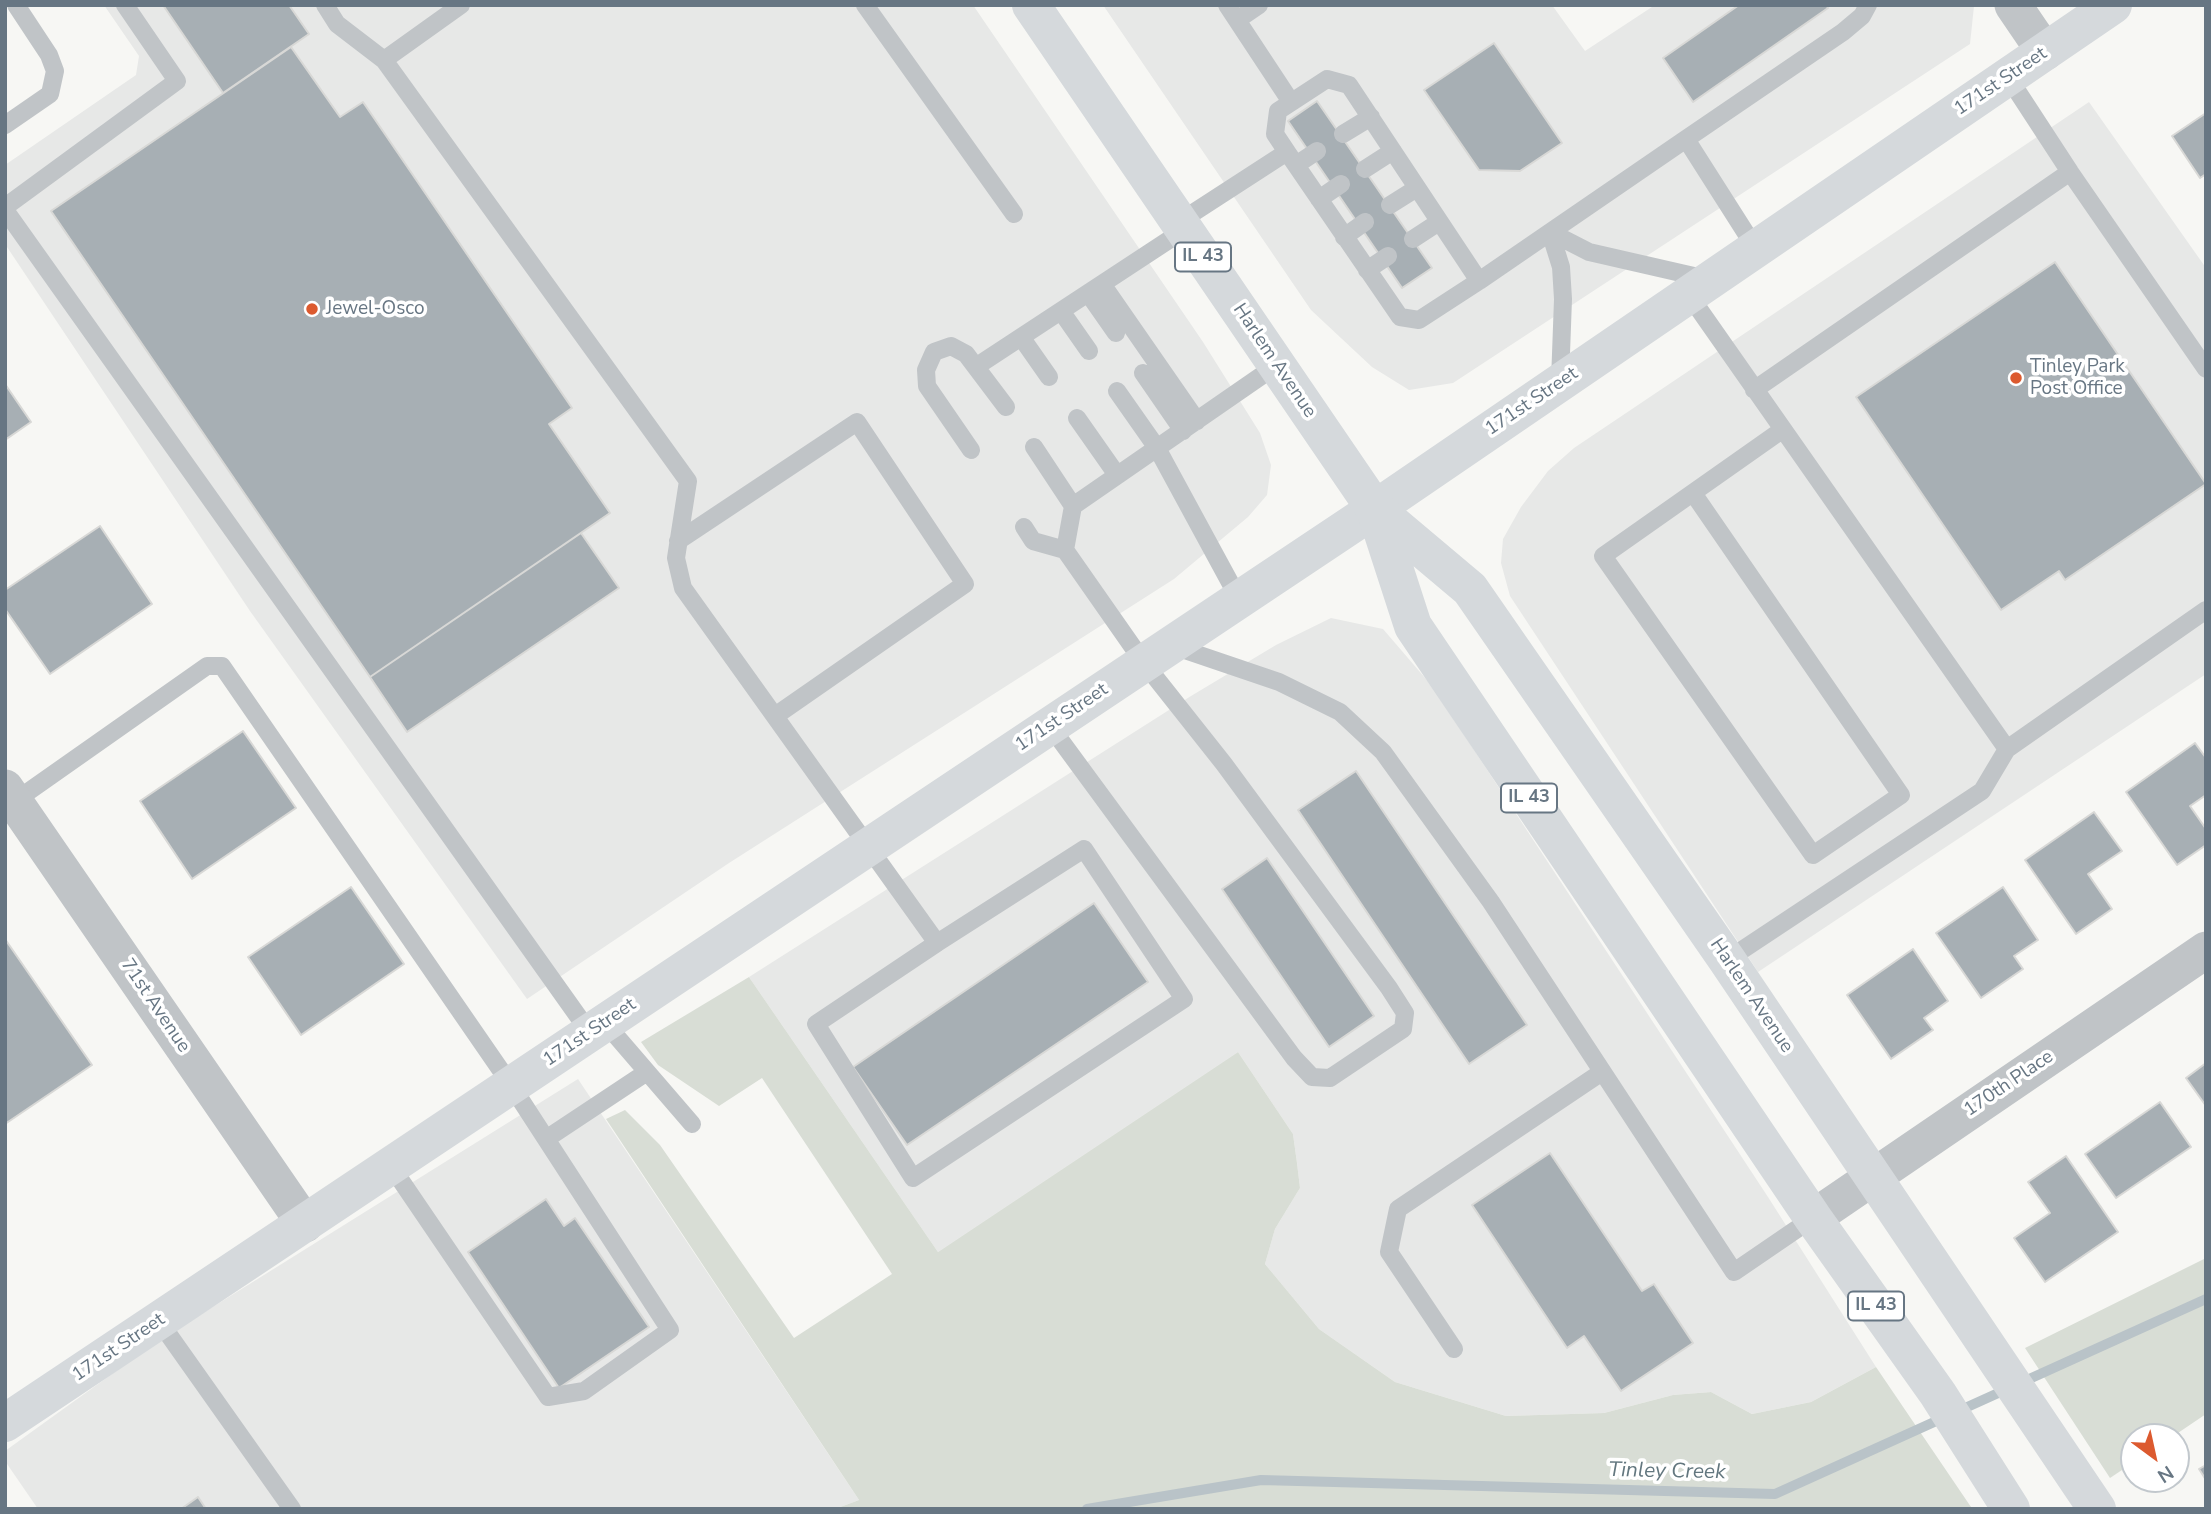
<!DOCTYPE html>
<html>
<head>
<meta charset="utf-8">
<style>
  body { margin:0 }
  #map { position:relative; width:2211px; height:1514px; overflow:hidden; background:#f7f7f4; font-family:"Nunito Sans",sans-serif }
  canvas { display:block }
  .frame { position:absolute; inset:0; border:7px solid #677683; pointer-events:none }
  .north { position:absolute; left:2120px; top:1423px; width:70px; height:70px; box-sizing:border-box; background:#fff; border:2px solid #c2c8cd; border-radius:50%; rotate:147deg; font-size:19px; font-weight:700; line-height:28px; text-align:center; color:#677683 }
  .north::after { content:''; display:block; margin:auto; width:24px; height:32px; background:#dc5a2f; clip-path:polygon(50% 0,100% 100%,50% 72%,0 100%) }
</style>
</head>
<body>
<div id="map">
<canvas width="2211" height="1514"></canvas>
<div class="frame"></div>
<div class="north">N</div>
</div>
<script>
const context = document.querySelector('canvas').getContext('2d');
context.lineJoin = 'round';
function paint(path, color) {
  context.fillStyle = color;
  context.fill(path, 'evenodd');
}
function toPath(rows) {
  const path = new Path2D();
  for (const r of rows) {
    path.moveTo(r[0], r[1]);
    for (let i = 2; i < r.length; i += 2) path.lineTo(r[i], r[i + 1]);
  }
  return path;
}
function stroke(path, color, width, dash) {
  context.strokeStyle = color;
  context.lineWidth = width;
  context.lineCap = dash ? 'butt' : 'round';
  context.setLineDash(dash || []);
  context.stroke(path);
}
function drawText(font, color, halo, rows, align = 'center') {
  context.font = font + ' "Nunito Sans",sans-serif';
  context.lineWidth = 7;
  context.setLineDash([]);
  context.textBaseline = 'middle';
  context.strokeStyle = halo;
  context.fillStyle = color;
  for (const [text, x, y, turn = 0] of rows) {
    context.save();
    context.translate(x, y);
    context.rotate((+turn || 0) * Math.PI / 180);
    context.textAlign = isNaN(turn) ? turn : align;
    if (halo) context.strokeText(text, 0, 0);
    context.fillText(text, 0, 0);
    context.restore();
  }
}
const built = toPath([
  [104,5,973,5,1203,342,1260,433,1271,465,1267,495,1248,517,1174,579,729,863,527,999,250,611,5,244,5,165,136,75,139,56],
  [1103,5,1552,5,1585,51,1655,5,1974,6,1970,44,1453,383,1409,390,1372,367,1311,310],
  [2089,102,2206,268,2206,674,1758,972,1510,596,1501,563,1503,539,1521,507,1548,471,1574,448],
  [1331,618,1383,629,1432,686,1768,1197,1876,1367,1811,1402,1752,1414,1711,1392,1673,1395,1604,1413,1506,1416,1395,1382,1319,1329,1265,1264,1275,1229,1300,1188,1297,1163,1293,1134,1238,1052,938,1252,749,977,1191,696,1276,645],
  [578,1079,859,1500,835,1509,38,1509,5,1461,5,1451,155,1343]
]);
const green = toPath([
  [749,977,938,1252,1238,1052,1293,1134,1297,1163,1300,1188,1275,1229,1265,1264,1319,1329,1395,1382,1506,1416,1604,1413,1673,1395,1711,1392,1752,1414,1811,1402,1876,1367,1971,1507,1970,1509,1302,1507,835,1509,859,1500,606,1119,625,1110,660,1145,794,1338,892,1274,762,1078,719,1106,658,1065,641,1042],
  [2206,1258,2206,1414,2172,1437,2134,1437,2134,1462,2110,1478,2025,1348]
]);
const stream = toPath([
  [1087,1509,1261,1480,1775,1494,2206,1299]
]);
const building = toPath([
  [163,5,289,5,309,34,223,93,163,5],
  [1739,5,1826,5,1828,8,1693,102,1663,58,1739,5],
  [1494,43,1562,143,1520,171,1479,170,1424,90,1494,43],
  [291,47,340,117,363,102,572,408,549,424,610,513,370,677,51,211,291,47],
  [1317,101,1432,268,1402,288,1288,121,1317,101],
  [2206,113,2206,174,2200,178,2172,136,2206,113],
  [2055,262,2206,484,2065,580,2059,571,2001,610,1856,397,2055,262],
  [5,384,31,422,5,440,5,384],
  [100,526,152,604,50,674,5,609,5,590,100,526],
  [581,533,619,588,407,732,370,677,581,533],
  [243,731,296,808,192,879,140,801,243,731],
  [2195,743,2206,758,2206,795,2190,806,2206,829,2206,845,2177,865,2126,792,2195,743],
  [1356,771,1527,1025,1469,1064,1298,810,1356,771],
  [2094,812,2122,851,2088,874,2112,909,2076,934,2025,860,2094,812],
  [1267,858,1374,1016,1329,1047,1222,889,1267,858],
  [351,887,404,964,301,1035,248,957,351,887],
  [2003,887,2038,940,2014,956,2023,969,1981,998,1936,933,2003,887],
  [1094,903,1148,982,907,1145,853,1067,1094,903],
  [5,939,92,1065,5,1124,5,939],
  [1913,949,1948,1001,1924,1018,1933,1030,1891,1059,1847,995,1913,949],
  [2206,1063,2206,1106,2186,1078,2206,1063],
  [2160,1102,2191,1147,2116,1198,2085,1154,2160,1102],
  [1550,1153,1642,1291,1654,1284,1693,1343,1621,1391,1584,1336,1567,1348,1472,1205,1550,1153],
  [2066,1156,2118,1232,2045,1282,2014,1238,2050,1213,2028,1182,2066,1156],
  [546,1199,564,1226,575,1218,649,1327,559,1388,468,1252,546,1199],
  [2206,1465,2206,1480,2199,1469,2206,1465],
  [198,1497,206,1509,181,1509,198,1497]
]);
const lane = toPath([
  [325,5,337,24,384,60,688,481,676,558,683,588,937,943,1084,849,1184,999,913,1178,816,1024,937,943],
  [865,5,1014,214],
  [1227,5,1291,102],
  [1237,20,1259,5],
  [384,60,461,5],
  [2008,77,2070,172,2206,369],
  [5,125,50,94,55,71,49,55,16,5],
  [1343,134,1371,117],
  [1287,152,1275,134,1278,111,1327,79,1349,85,1479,281,1686,139],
  [1296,165,1317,151],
  [1365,169,1393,151],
  [1319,199,1341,184],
  [1390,205,1417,188],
  [5,207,177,81,125,5],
  [5,210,590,1033],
  [1179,222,1287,152,1400,317,1419,320,1479,281],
  [1550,232,1589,252,1707,279],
  [1550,232,1561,267,1563,299,1560,381],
  [1344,237,1365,222],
  [1413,239,1439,222],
  [1756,249,1686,139,1843,32,1862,16,1868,5],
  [1367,270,1388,256],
  [1102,284,1197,421],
  [1088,293,1116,333],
  [1689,295,2007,749],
  [1061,311,1089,351],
  [1021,337,1049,377],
  [977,366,1184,230],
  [1143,373,1183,431],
  [1754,390,2070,172],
  [1117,391,1157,448,1239,599],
  [1077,418,1117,475],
  [1034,447,1073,506],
  [971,450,927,386,926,370,934,352,951,346,966,354,1006,407],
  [1693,493,1901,795,1813,855,1603,556,1782,430],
  [1024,527,1033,541,1065,550],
  [678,541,857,422,965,584,775,716],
  [1173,646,1279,682,1340,712,1383,752,1491,902,1734,1272,1813,1218],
  [1050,726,1294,1058,1312,1077,1330,1078,1403,1029,1405,1013,1389,988,1224,764,1144,663,1065,550,1073,506,1277,365],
  [15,801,207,666,222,666,511,1085,670,1330,584,1391,548,1397,391,1166],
  [1727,960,1982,791,2007,749,2206,610],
  [605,1023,692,1124],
  [546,1139,647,1072],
  [159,1321,292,1509],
  [1454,1349,1389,1252,1398,1209,1602,1072]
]);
const street = toPath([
  [2013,5,2045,52],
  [5,788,305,1224],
  [1813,1218,2206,950]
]);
const secondary = toPath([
  [5,1423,1375,509,2113,5]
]);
const primary = toPath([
  [1031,5,1375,509,1470,589,1727,960,2097,1509],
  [1375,509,1413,626,1813,1218,1938,1394,2011,1509]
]);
const markers = [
  [312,309,7,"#dc5a2f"],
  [2016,378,7,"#dc5a2f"]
];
const shields = [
  [1203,257,56],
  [1529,798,56],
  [1876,1306,56]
];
const shieldNames = [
  ["IL 43",1203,257],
  ["IL 43",1529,798],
  ["IL 43",1876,1306]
];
const streetNames = [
  ["171st Street",2001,82,-34],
  ["Harlem Avenue",1274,361,56],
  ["171st Street",1532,402,-34],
  ["171st Street",1062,718,-34],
  ["Harlem Avenue",1751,996,56],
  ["71st Avenue",155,1006,56],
  ["171st Street",590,1033,-34],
  ["170th Place",2009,1084,-34],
  ["171st Street",119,1348,-34]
];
const poiNames = [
  ["Jewel-Osco",326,309],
  ["Tinley Park",2030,367],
  ["Post Office",2030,389]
];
const waterNames = [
  ["Tinley Creek",1667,1472,1]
];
paint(built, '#e7e8e7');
paint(green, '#d8ddd5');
stroke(stream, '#b9c3c8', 10);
paint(building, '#a7afb4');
stroke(building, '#d8d8d6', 2);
stroke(lane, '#c0c4c7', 18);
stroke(street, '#c0c4c7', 37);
stroke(secondary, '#d5d9dc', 38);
stroke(primary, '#d5d9dc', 38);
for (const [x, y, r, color] of markers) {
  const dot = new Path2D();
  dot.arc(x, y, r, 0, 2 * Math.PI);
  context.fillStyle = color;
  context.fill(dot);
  stroke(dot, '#fff', 2.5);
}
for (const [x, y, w] of shields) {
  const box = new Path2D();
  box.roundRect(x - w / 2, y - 14.5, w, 29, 5);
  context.fillStyle = '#fff';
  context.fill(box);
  stroke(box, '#677683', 2);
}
drawText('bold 18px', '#677683', null, shieldNames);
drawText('19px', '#677683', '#fff', streetNames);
drawText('19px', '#677683', '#fff', poiNames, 'left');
drawText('italic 21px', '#63777f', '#fff', waterNames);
</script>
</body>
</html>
